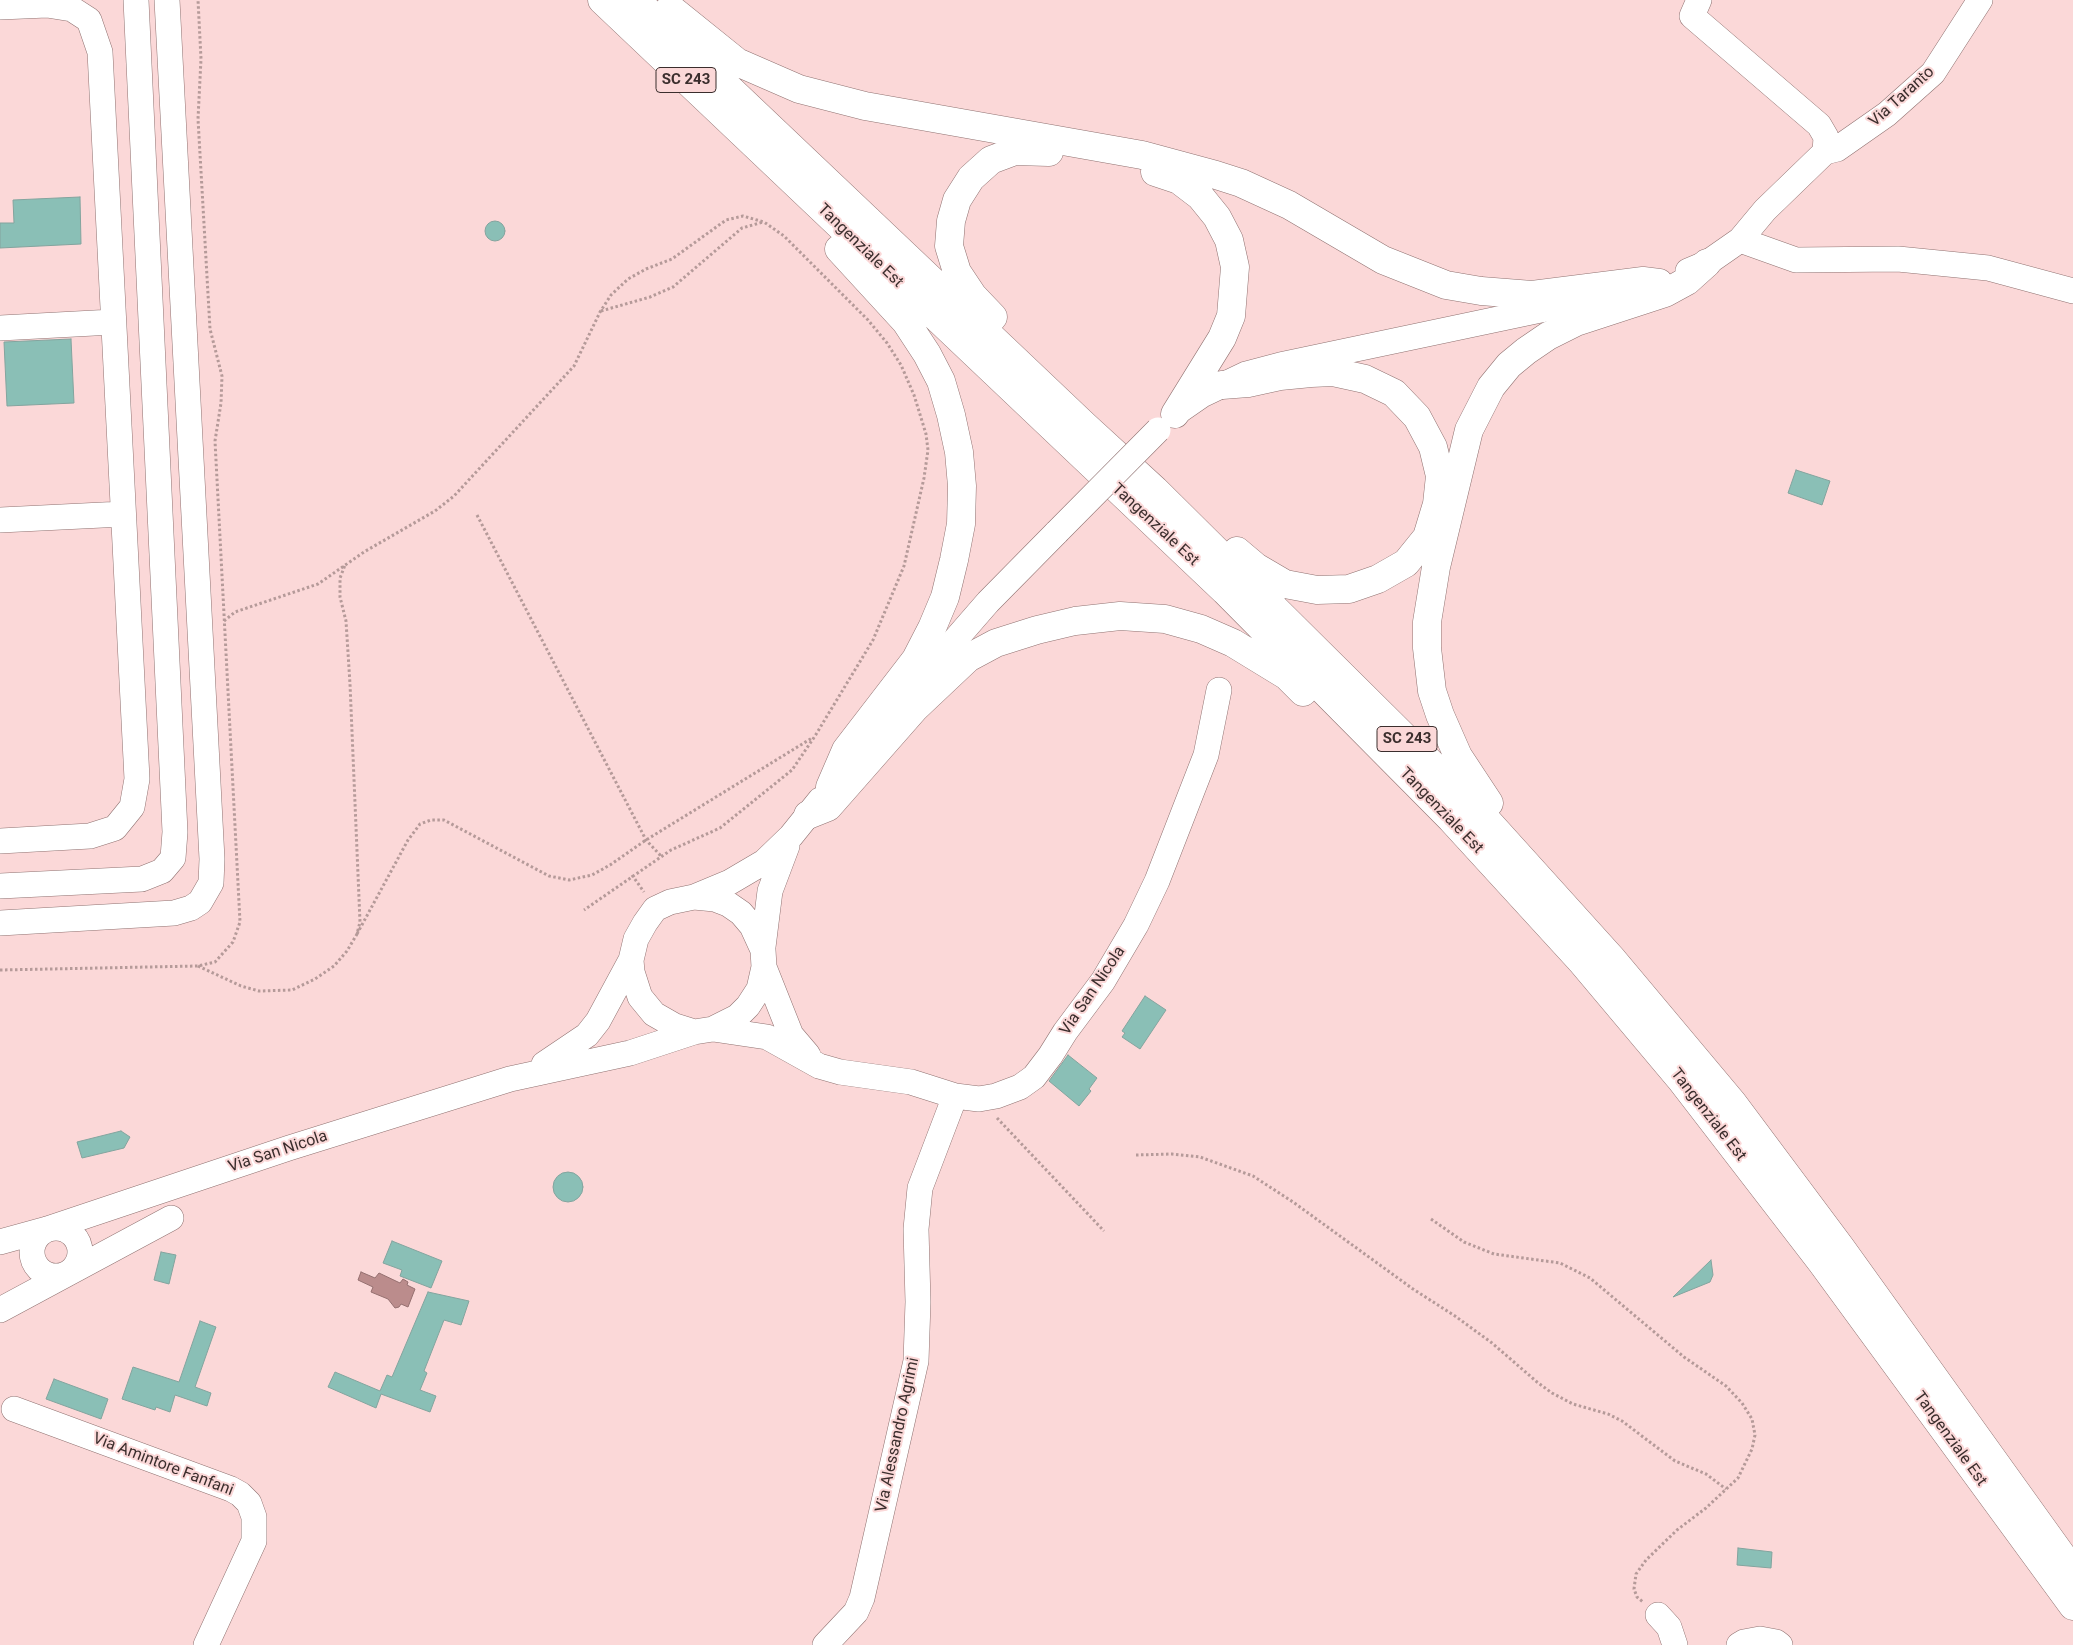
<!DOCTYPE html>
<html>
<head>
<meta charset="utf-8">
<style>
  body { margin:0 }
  canvas { display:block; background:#fbd8d8 }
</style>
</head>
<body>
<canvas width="2073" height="1645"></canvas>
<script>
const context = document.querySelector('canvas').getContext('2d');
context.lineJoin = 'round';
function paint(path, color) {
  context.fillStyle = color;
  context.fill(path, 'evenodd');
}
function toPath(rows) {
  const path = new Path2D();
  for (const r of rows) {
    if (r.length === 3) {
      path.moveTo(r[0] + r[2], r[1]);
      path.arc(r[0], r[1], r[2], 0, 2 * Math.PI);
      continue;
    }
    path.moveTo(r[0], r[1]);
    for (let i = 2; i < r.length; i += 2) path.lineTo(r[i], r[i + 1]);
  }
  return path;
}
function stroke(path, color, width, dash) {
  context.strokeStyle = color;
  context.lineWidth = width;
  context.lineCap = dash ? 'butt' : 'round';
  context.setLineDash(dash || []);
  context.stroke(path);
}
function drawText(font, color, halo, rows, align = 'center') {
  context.font = font + ' Roboto,sans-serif';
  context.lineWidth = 4;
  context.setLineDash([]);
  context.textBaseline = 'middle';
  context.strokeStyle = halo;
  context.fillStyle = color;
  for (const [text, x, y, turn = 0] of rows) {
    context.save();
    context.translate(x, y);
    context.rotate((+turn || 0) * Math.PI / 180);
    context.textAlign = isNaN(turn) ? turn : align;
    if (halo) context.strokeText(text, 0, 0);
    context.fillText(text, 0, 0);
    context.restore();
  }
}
const water = toPath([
  [361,1272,375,1278,379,1273,400,1283,403,1279,408,1282,407,1285,415,1289,408,1307,401,1304,399,1307,395,1308,388,1299,371,1292,373,1287,358,1280,361,1272]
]);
const building = toPath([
  [80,197,81,244,0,248,0,223,14,223,13,200,80,197],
  [495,231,10],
  [71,339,74,403,7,406,4,342,71,339],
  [1796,470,1830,481,1822,505,1788,493,1796,470],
  [1145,996,1166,1010,1140,1049,1122,1037,1125,1033,1122,1031,1145,996],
  [1068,1055,1097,1078,1089,1089,1091,1091,1079,1106,1049,1081,1068,1055],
  [121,1131,130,1137,124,1148,82,1158,77,1142,121,1131],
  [568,1187,15],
  [392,1241,442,1261,431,1288,400,1276,402,1270,383,1263,392,1241],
  [161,1252,176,1255,169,1284,154,1280,161,1252],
  [1711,1260,1713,1275,1710,1282,1673,1297,1711,1260],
  [428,1292,469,1301,461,1325,444,1320,424,1371,427,1373,420,1390,436,1396,430,1412,381,1394,376,1408,328,1387,335,1372,380,1391,387,1375,392,1377,428,1292],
  [200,1321,216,1327,195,1387,211,1393,207,1406,175,1395,170,1412,156,1407,155,1410,122,1399,133,1367,179,1382,200,1321],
  [54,1379,108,1399,101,1419,46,1399,54,1379],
  [1738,1548,1772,1552,1771,1568,1737,1565,1738,1548]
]);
const path = toPath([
  [601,311,650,297,673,287,742,228,763,222],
  [477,515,646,840,661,856],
  [224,621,235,612,318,584,364,552,435,511,454,496,574,366,600,312,611,295,628,279,646,269,672,259,726,220,743,216,764,222,784,236,868,320,887,343,901,365,914,395,926,434,928,450,924,478,904,566,873,640,815,736,792,770,720,828,671,850,584,910],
  [632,875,644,892],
  [357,934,408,840,420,824,431,820,444,820,549,876,569,880,592,875,610,865,646,840,812,738],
  [198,966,241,986,259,991,292,990,315,979,334,966,347,951,357,934,360,922,350,684,346,621,340,597,340,578,345,565],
  [0,970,198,966,215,962,233,942,240,922,215,441,221,403,222,376,210,329,198,119,201,59,198,0],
  [997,1118,1104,1231],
  [1136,1155,1172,1154,1200,1157,1253,1176,1293,1202,1413,1289,1455,1316,1492,1343,1537,1382,1552,1393,1573,1404,1608,1414,1622,1421,1675,1461,1706,1474,1726,1489],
  [1431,1219,1464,1242,1494,1254,1560,1263,1590,1278,1684,1357,1726,1386,1742,1403,1752,1419,1755,1435,1752,1449,1738,1478,1706,1508,1677,1530,1646,1560,1636,1574,1634,1589,1637,1597,1643,1602]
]);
const minor = toPath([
  [0,7,47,5,72,9,89,20,100,52,137,779,132,807,115,828,90,836,0,841],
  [1825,152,1837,149,1887,114,1933,73,1980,0],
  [1740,240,1796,260,1898,259,1988,268,2073,291],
  [1688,271,1707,263,1740,240,1765,210,1825,152,1826,137,1819,125,1692,16,1699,0],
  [0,328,113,322],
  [1176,413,1202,395,1246,374,1280,365,1607,296],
  [0,520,123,514],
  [875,732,988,602,1057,532],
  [0,886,142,879,162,871,173,858,175,832,136,0],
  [694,897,730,882,764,862,791,836,820,800],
  [0,923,174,913,191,908,200,902,211,883,212,859,167,0],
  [763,947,770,891,787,846],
  [764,967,791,1035,808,1055],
  [713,1029,767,1037,819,1066,840,1072,911,1082,955,1096,979,1099,996,1096,1020,1087,1034,1077,1050,1056,1065,1032,1103,981,1136,925,1157,881,1206,755,1219,690],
  [544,1064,587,1035,598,1021,631,960,636,939,645,923,655,909,670,902,694,897,715,899,728,904,741,913,752,926,763,950,764,967,759,989,748,1006,737,1017,713,1029,694,1032,675,1026,654,1014,640,997,632,972,631,960],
  [56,1252,24],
  [0,1242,47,1229,289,1148,510,1079,630,1053,694,1032],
  [0,1310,171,1218],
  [14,1409,231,1489,240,1494,249,1503,254,1517,254,1541,206,1645],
  [1658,1615,1669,1627,1675,1645],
  [825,1645,856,1612,862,1598,916,1361,918,1302,916,1229,920,1188,955,1096],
  [1739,1645,1744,1642,1760,1639,1776,1642,1780,1645]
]);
const highway = toPath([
  [602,0,1225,591,1451,819,1581,961,1681,1080,1822,1263,2073,1606],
  [636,0,1084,425,1155,490,1473,805,1613,960,1732,1102,1841,1248,2073,1571],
  [670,8,737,62,799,89,865,106,1142,155,1216,175,1241,183,1289,205,1383,260,1446,285,1481,291,1532,295,1643,281,1659,283],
  [1155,172,1179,180,1200,196,1217,217,1229,240,1235,267,1231,316,1222,338,1175,414],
  [993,317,973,296,957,272,949,246,951,221,957,200,971,178,991,160,1015,151,1049,152],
  [1222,385,1248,383,1280,376,1311,373,1333,372,1365,379,1394,393,1417,417,1433,447,1440,476,1437,504,1427,537,1406,563,1378,579,1349,589,1317,590,1285,584,1256,567,1237,551],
  [830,787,846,750,916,659,932,628,945,597,954,560,961,524,962,486,959,452,951,415,941,381,927,354,906,322,839,249],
  [1489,803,1458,756,1440,715,1432,691,1427,648,1427,622,1436,567,1469,430,1491,387,1509,365,1526,351,1548,336,1576,322,1665,293,1687,281,1707,263],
  [808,815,828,807,915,708,968,658,996,643,1037,630,1075,621,1120,616,1165,619,1201,629,1233,643,1287,676,1303,692]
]);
const minorBridge = toPath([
  [1057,532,1158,430]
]);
const shields = [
  [686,80,60],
  [1407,739,60]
];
const shieldNames = [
  ["SC 243",686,80],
  ["SC 243",1407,739]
];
const streetNames = [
  ["Via Taranto",1902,97,-42],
  ["Tangenziale Est",860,246,44],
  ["Tangenziale Est",1155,525,43],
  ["Tangenziale Est",1441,811,46],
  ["Via San Nicola",1093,991,-56],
  ["Tangenziale Est",1708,1115,52],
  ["Via San Nicola",278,1152,-18],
  ["Via Alessandro Agrimi",898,1435,-78],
  ["Tangenziale Est",1950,1439,54],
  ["Via Amintore Fanfani",163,1465,21]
];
paint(water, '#bb8c8c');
stroke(water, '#957070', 1);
paint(building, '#8abfb6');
stroke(building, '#83a49e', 1);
stroke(minor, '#907271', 26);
stroke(highway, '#907271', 29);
stroke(path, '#b59a99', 3, [2.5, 2.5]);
stroke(minor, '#fff', 25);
stroke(highway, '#fff', 28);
stroke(minorBridge, '#907271', 26, []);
stroke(minorBridge, '#fff', 25);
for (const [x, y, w] of shields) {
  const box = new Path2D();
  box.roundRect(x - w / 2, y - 12.5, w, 25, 4);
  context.fillStyle = '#fbd8d8';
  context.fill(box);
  stroke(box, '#3b2e2d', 1);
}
drawText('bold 15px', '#3b2e2d', null, shieldNames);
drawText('16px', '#3b2e2d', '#fbd8d8', streetNames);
</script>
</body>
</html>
